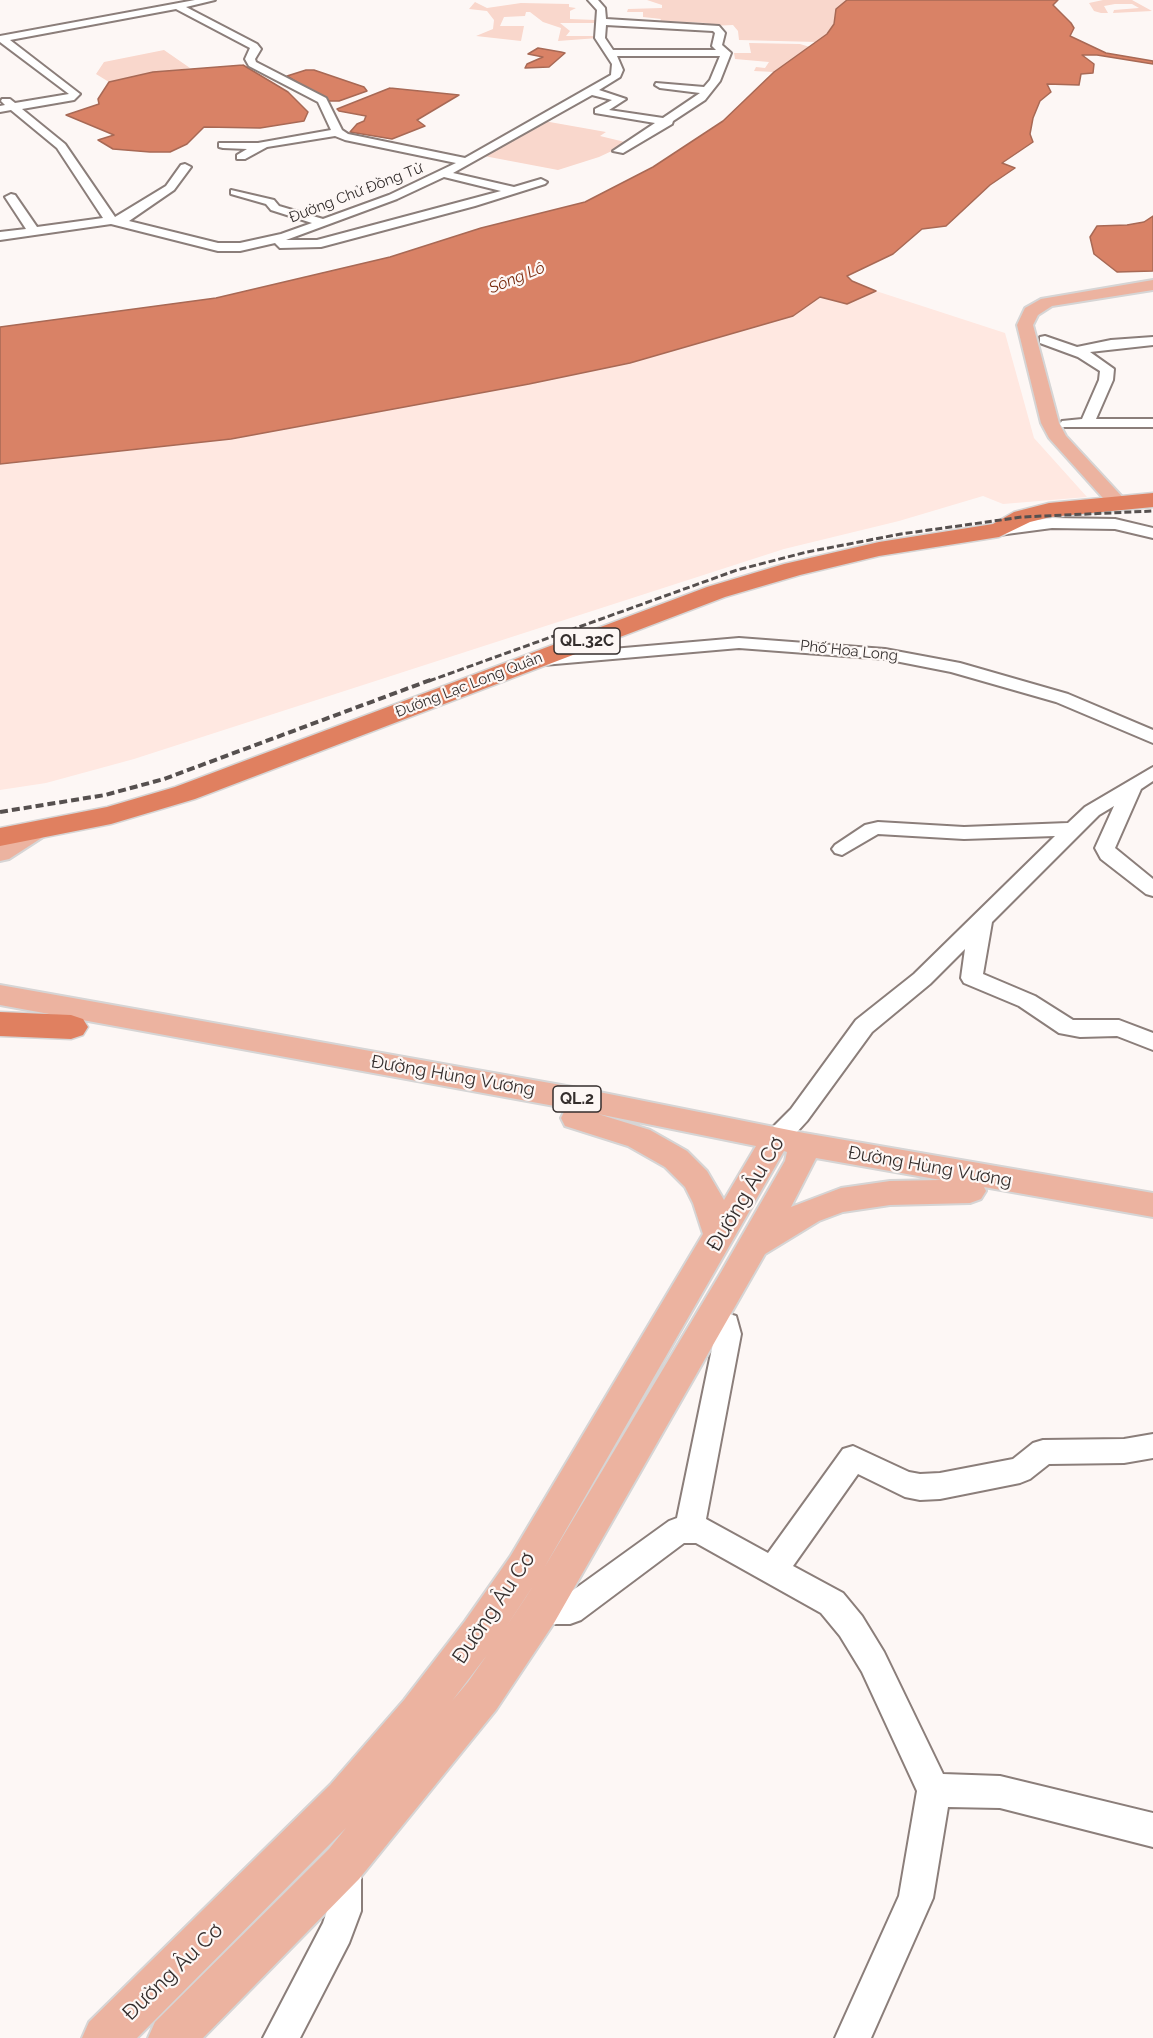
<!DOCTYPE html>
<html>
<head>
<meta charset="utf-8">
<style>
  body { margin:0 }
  canvas { display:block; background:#fdf7f5 }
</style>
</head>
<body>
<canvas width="1153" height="2038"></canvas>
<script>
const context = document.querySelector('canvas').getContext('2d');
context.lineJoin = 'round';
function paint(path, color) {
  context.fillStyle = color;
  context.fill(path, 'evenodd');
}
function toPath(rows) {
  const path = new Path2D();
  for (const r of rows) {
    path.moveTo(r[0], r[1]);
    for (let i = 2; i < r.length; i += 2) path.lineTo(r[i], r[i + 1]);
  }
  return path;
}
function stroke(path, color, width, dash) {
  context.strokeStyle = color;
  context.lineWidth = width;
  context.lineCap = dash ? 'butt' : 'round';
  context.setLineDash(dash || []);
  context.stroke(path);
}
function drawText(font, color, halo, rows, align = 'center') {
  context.font = font + ' Raleway,sans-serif';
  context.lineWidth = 4.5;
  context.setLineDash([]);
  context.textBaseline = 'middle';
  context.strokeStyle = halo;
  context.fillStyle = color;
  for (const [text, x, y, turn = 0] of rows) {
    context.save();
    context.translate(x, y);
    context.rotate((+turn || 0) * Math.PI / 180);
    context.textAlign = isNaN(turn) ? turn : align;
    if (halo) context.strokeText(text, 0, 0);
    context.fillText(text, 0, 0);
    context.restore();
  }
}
const built = toPath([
  [876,291,1005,333,1034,438,1087,497,1003,504,983,496,899,521,784,549,134,759,46,783,0,790,0,465,231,439,529,384,630,363,793,316,820,297,847,304]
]);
const green = toPath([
  [647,0,847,0,836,9,834,24,827,34,817,42,739,40,738,31,733,25,711,26,706,23,660,21,661,19,643,17,643,12,627,12,628,9,662,8,662,5],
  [1103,0,1132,0,1152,11,1113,13,1114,10,1139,8,1132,4,1115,4,1104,6,1108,13,1101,13,1094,11,1089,3],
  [475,2,487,8,521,3,569,4,569,7,576,8,570,11,570,19,596,20,595,23,560,23,570,31,566,36,596,36,598,38,558,41,561,28,543,22,530,12,526,12,525,16,504,17,500,26,524,26,521,41,476,36,493,29,494,20,487,11,469,9],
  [749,43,800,44,810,47,774,72,754,71,756,67,765,68,769,62,735,59,734,53,751,53],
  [164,50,190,68,109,82,96,74,104,62],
  [544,121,606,132,600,136,629,143,599,157,558,170,484,156]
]);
const water = toPath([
  [847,0,1058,0,1053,5,1071,23,1074,28,1070,36,1106,53,1153,61,1153,64,1097,55,1082,55,1094,64,1093,73,1081,74,1079,85,1047,84,1051,92,1040,101,1033,118,1030,134,1033,142,1002,163,1015,168,990,185,946,226,922,229,893,254,847,276,852,281,876,291,847,304,820,297,793,316,630,363,529,384,231,439,0,464,0,327,216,298,390,257,481,228,585,202,653,167,723,121,774,72,827,34,834,24,836,9,847,0],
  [538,48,561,52,565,53,549,67,525,68,527,64,543,57,528,54,538,48],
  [243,65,288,92,308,112,304,121,260,128,204,127,187,144,170,152,150,152,113,149,98,140,114,135,66,115,99,104,98,99,109,82,153,72,243,65],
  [306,70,314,70,364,87,367,91,339,101,328,101,287,76,306,70],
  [390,88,459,95,417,120,425,126,392,139,350,132,357,124,364,121,366,116,339,111,337,109,390,88],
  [1153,216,1153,271,1117,272,1094,254,1090,237,1097,226,1127,225,1144,222,1153,216]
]);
const minor = toPath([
  [195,0,215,0,186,7,257,44,261,49,255,59,256,62,326,98,342,130,348,134,465,158,611,75,612,64,595,38,597,10,588,0,598,0,605,8,606,19,719,26,725,33,722,45,731,53,720,81,705,100,673,121,672,124,623,153,613,151,655,123,595,113,595,109,612,100,592,95,453,173,514,187,541,179,547,182,545,184,475,206,321,247,280,248,275,243,240,251,218,251,111,224,0,240,0,232,26,229,5,197,11,194,15,195,37,227,103,218,57,148,11,110,0,112,0,106,5,105,1,101,2,99,10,99,15,103,69,94,0,42,0,36,195,0],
  [176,9,250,48,245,59,249,66,318,102,331,130,258,143,219,143,219,147,223,148,247,149,237,155,237,159,245,159,267,147,335,136,345,140,456,163,389,195,323,219,279,206,274,200,231,190,231,194,266,204,271,210,312,223,281,234,240,243,218,243,129,221,174,190,191,167,185,164,181,165,166,186,115,217,65,144,22,109,74,100,80,94,10,40,176,9],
  [606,25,713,31,715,33,712,46,716,50,613,50,605,38,606,25],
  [617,56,720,56,710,80,704,87,656,83,655,85,660,88,700,93,663,118,609,110,626,99,599,90,620,77,623,70,617,56],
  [444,177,501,191,317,240,286,240,397,199,444,177],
  [1045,336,1077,347,1111,340,1153,337,1153,345,1090,352,1114,369,1113,380,1096,419,1153,419,1153,427,1062,427,1060,424,1062,421,1082,419,1099,380,1100,371,1078,357,1040,343,1040,337,1045,336],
  [1052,518,1115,519,1153,528,1153,538,1115,529,1052,528,999,535,991,530,999,525,1052,518],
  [739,638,885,649,960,663,1068,694,1153,730,1153,743,1056,702,951,672,885,659,739,648,532,666,523,661,532,656,739,638],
  [1153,767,1153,781,1141,789,1115,848,1153,879,1153,896,1146,894,1101,859,1095,848,1114,806,1099,815,992,922,983,974,1035,996,1073,1020,1119,1020,1153,1033,1153,1050,1117,1036,1080,1037,1059,1033,1019,1006,964,983,961,978,965,949,930,984,872,1032,807,1121,785,1145,776,1148,767,1145,764,1139,767,1133,791,1109,856,1020,914,974,1055,836,964,839,878,834,842,855,835,853,832,849,835,845,865,825,878,822,964,827,1068,823,1085,807,1153,767],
  [710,1308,736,1316,741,1334,706,1519,768,1553,843,1449,853,1446,909,1472,920,1474,940,1473,1013,1459,1033,1443,1043,1440,1124,1439,1153,1434,1153,1458,1124,1463,1049,1464,1030,1479,1020,1483,940,1499,920,1500,905,1497,858,1474,793,1566,843,1593,862,1616,884,1652,943,1774,1000,1776,1153,1813,1153,1847,1000,1808,948,1807,933,1898,871,2038,835,2038,899,1896,917,1791,862,1672,840,1636,821,1613,696,1543,684,1543,581,1620,570,1624,540,1624,529,1620,525,1610,529,1600,540,1596,565,1596,669,1521,677,1518,715,1334,714,1331,701,1327,697,1319,701,1311,710,1308],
  [344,1848,356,1853,361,1865,361,1911,349,1943,300,2038,263,2038,323,1923,327,1911,327,1865,332,1853,344,1848]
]);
const major = toPath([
  [1153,280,1153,290,1052,306,1038,315,1033,325,1059,423,1066,436,1128,503,1125,507,1118,509,1111,507,1049,438,1041,423,1017,325,1025,308,1041,299,1153,280],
  [34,823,43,825,47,831,43,837,9,859,0,861,0,841,25,825,34,823],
  [0,985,589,1090,804,1133,1153,1193,1153,1217,984,1187,986,1191,981,1199,970,1203,890,1205,843,1212,819,1221,765,1254,554,1623,496,1710,359,1879,203,2038,148,2038,155,2022,329,1849,346,1828,137,2038,82,2038,89,2022,330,1785,404,1700,465,1621,510,1557,703,1234,693,1203,685,1187,665,1167,628,1146,565,1126,561,1118,565,1110,571,1109,0,1005,0,985],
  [598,1114,756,1146,724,1200,707,1171,687,1151,650,1130,598,1114],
  [784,1151,787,1152,785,1161,720,1274,544,1568,784,1151],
  [816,1158,941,1180,890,1181,841,1188,791,1207,816,1158],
  [533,1586,526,1597,506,1627,533,1586],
  [487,1655,468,1682,452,1701,487,1655]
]);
const highway = toPath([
  [1153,493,1153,507,1050,517,1030,522,999,537,879,556,800,575,725,597,195,799,111,824,0,846,0,828,107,807,175,787,707,587,784,564,879,542,993,524,1014,512,1049,503,1153,493],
  [0,1012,71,1015,83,1019,88,1027,83,1035,71,1039,0,1036,0,1012]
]);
const railFar1 = toPath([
  [429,681,737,570,807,552,901,534,1022,517,1153,511]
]);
const rail = toPath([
  [0,812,105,795,164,779,433,679]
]);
const farStreetnames = [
  ["Đường Chử Đồng Tử",356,193,-21],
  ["Phố Hoa Long",849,651,6],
  ["Đường Lạc Long Quân",469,685,-21]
];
const farWaternames = [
  ["Sông Lô",517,278,-22]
];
const shields = [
  [587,641,66],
  [577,1099,48]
];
const shieldNames = [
  ["QL.32C",587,641],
  ["QL.2",577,1099]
];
const streetNames = [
  ["Đường Hùng Vương",453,1076,10],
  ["Đường Hùng Vương",930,1167,10]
];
const nearStreetnames = [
  ["Đường Âu Cơ",746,1194,-59],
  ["Đường Âu Cơ",494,1608,-56],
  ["Đường Âu Cơ",173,1972,-44]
];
paint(built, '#ffe8e1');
paint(green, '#f9d7cc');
paint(water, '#d98266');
stroke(water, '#a86955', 1.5);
stroke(minor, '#8b7e7a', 4);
stroke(major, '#d6d5d5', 4);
stroke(highway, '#d6d5d5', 3);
paint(minor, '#fff');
paint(major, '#ecb3a0');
paint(highway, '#e08060');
stroke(railFar1, '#56504f', 3, [7, 3]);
stroke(rail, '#56504f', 4, [8, 4]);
drawText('15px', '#342e2d', '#fdf7f5', farStreetnames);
drawText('italic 16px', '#782a0d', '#fdf7f5', farWaternames);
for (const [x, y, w] of shields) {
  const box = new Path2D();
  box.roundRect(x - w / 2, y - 13, w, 26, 4.5);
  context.fillStyle = '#fdf7f5';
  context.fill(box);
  stroke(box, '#342e2d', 1.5);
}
drawText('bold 16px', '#342e2d', null, shieldNames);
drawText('18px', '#342e2d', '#fdf7f5', streetNames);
drawText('21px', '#342e2d', '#fdf7f5', nearStreetnames);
</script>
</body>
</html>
